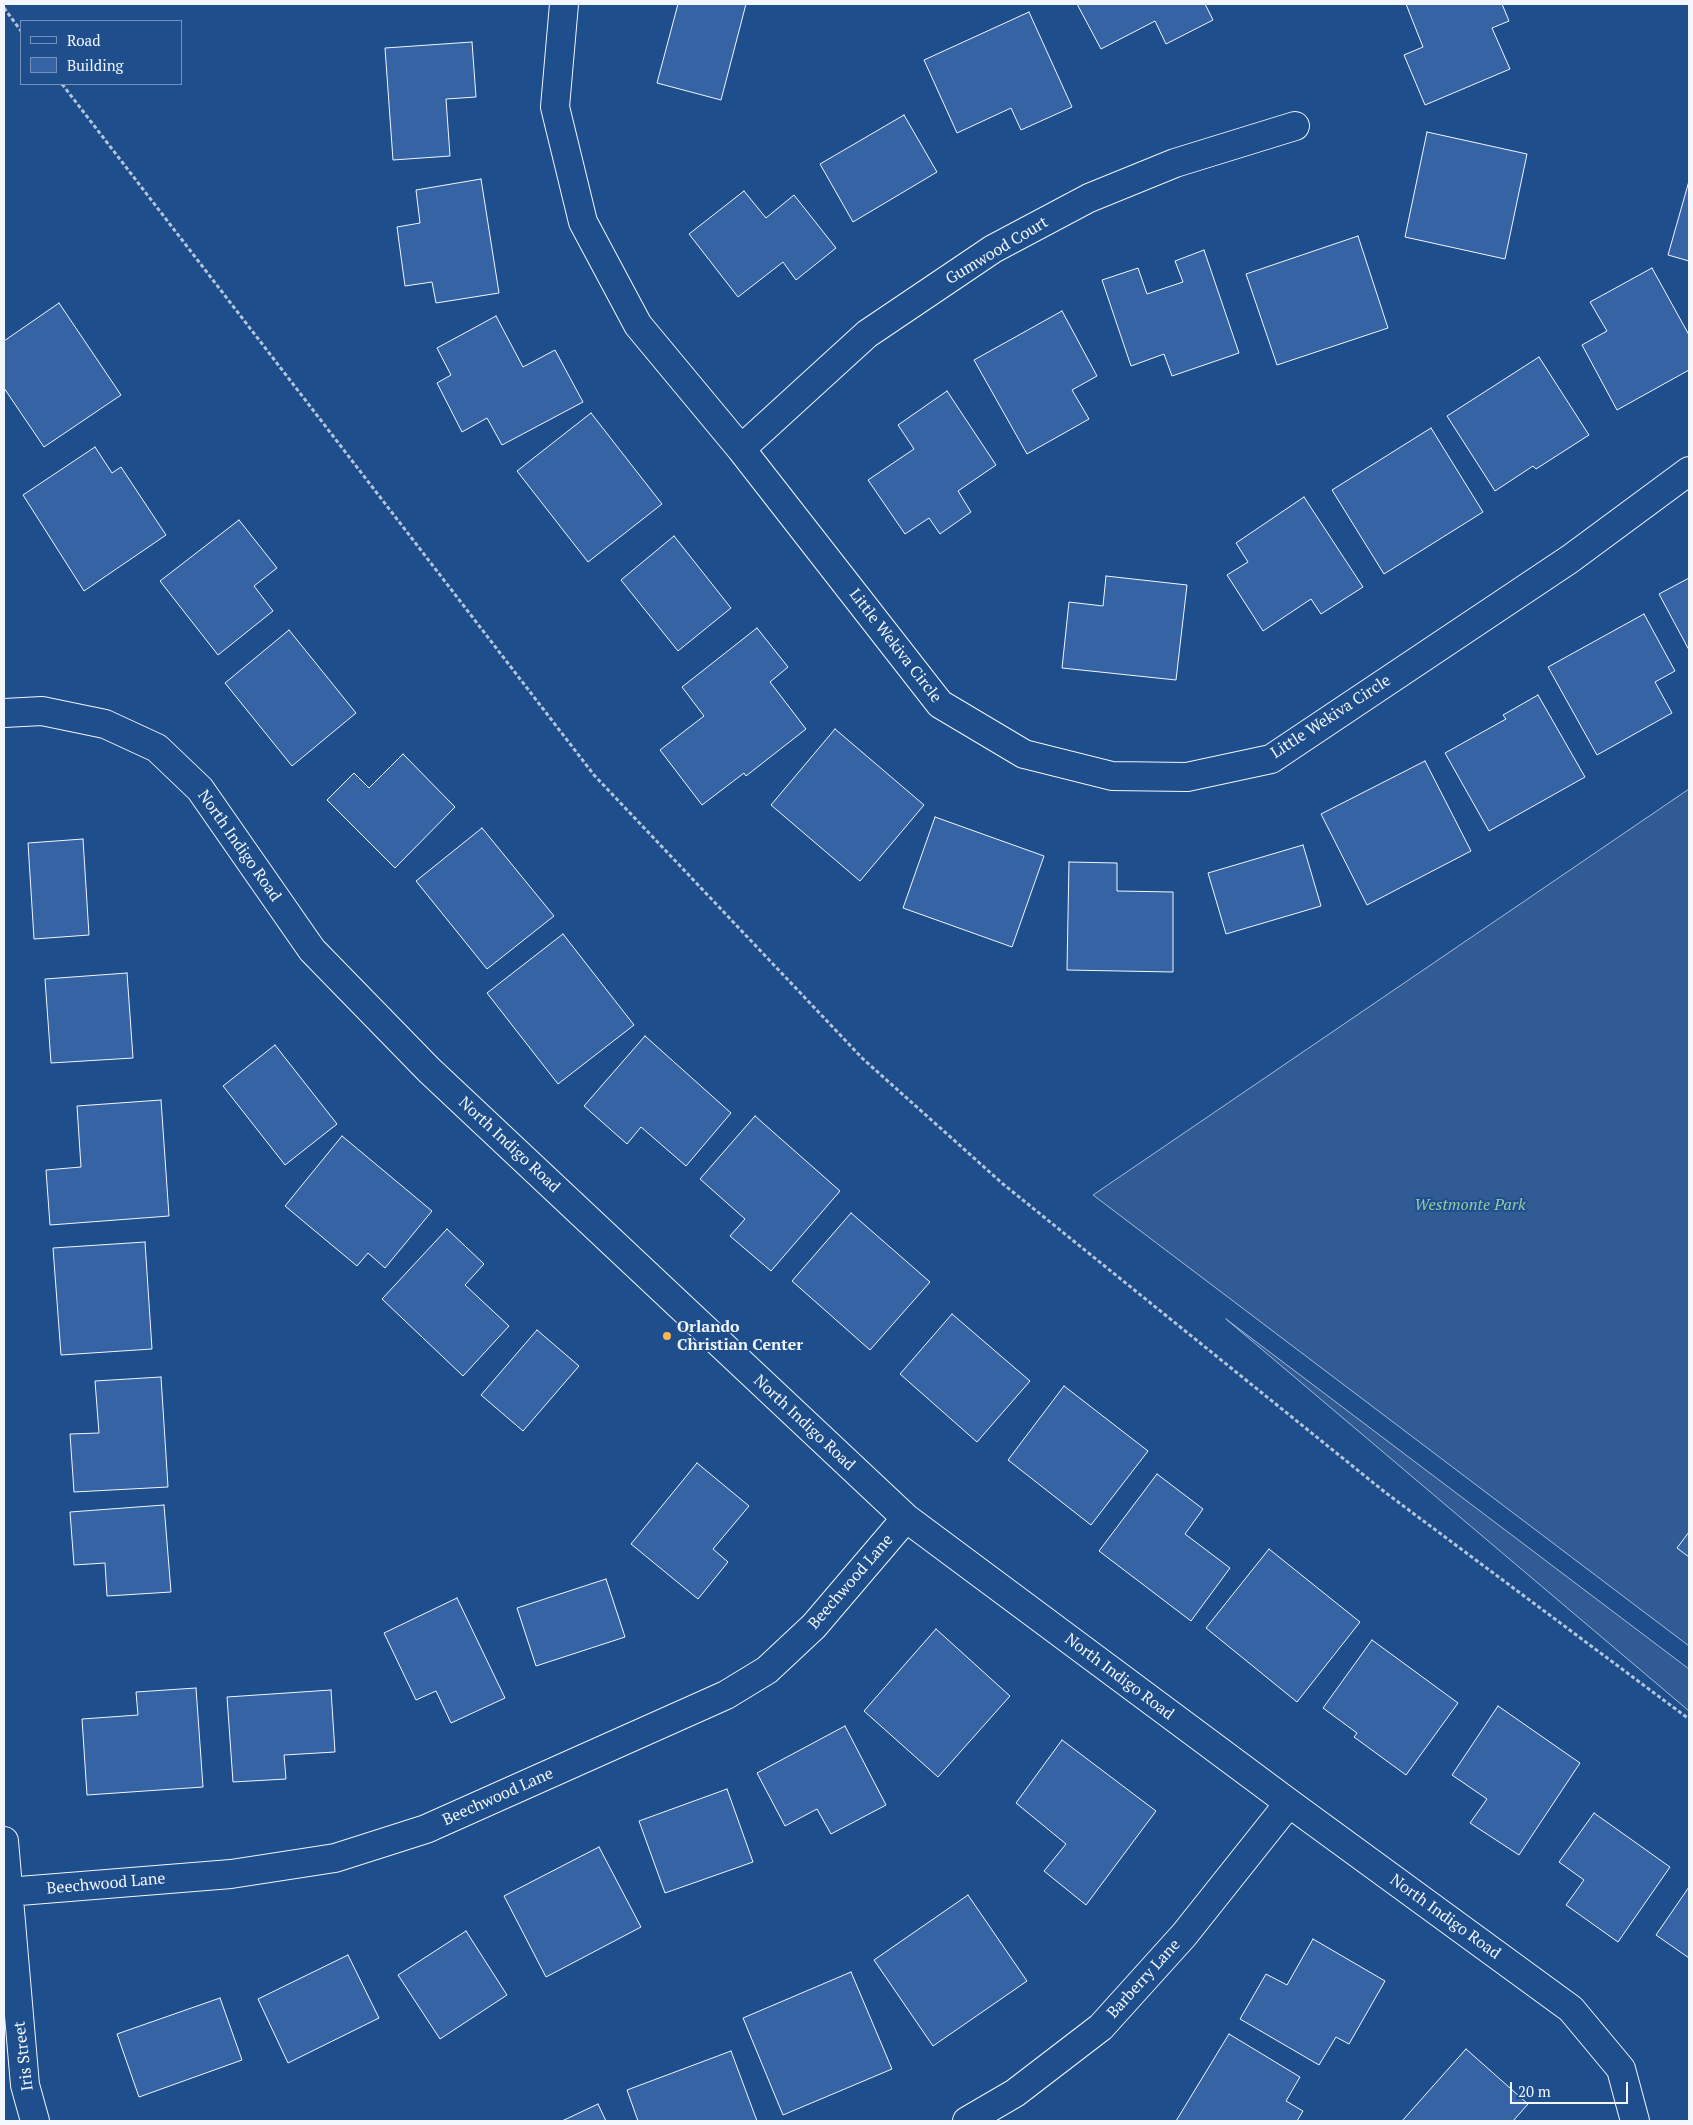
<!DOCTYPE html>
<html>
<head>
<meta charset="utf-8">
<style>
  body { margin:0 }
  #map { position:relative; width:1693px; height:2125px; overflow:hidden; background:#1f4e8c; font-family:"PT Serif",serif }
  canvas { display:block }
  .frame { position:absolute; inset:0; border:5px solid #f2f6ff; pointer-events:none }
  .legend { position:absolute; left:20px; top:20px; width:162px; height:65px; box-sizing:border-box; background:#1f4e8c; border:1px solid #7391ba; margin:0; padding:6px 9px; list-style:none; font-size:15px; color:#f2f6ff }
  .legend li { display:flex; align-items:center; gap:10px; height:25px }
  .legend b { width:25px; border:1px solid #7391ba }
  .scale { position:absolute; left:1510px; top:2082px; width:118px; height:22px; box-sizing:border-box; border:2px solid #f2f6ff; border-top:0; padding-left:6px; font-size:15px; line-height:18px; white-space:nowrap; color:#f2f6ff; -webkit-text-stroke:4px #1f4e8c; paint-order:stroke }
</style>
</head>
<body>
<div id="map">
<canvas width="1693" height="2125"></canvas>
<div class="frame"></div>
<ul class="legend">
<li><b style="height:6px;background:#1f4e8c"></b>Road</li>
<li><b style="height:14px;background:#3563a3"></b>Building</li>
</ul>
<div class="scale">20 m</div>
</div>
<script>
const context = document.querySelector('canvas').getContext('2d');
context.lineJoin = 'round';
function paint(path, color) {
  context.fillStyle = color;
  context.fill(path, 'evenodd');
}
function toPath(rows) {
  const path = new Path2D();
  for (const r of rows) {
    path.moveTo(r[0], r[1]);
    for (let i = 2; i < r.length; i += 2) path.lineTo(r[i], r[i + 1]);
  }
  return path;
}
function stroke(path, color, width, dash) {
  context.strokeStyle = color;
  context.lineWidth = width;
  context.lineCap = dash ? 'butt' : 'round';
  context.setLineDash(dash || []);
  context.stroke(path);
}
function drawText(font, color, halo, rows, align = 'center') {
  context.font = font + ' "PT Serif",serif';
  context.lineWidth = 4;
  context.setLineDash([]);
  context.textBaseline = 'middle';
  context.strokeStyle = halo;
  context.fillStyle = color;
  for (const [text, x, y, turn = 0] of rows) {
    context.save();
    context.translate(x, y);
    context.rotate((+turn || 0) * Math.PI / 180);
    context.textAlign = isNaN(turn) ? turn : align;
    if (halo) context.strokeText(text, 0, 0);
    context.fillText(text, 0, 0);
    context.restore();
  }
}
const built = toPath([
  [1689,789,1689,1646,1093,1195,1689,789],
  [1226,1319,1689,1669,1689,1711,1226,1319]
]);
const building = toPath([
  [678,4,746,4,721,100,657,83,678,4],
  [1077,4,1205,4,1213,20,1166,44,1155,21,1101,49,1077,4],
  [1406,4,1502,4,1509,21,1492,28,1510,69,1425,105,1404,55,1423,47,1406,4],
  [1029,12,1072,107,1021,130,1011,108,957,133,924,60,1029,12],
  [472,42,476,97,446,99,450,156,393,160,385,48,472,42],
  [904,115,937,172,853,222,820,164,904,115],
  [1427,132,1527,154,1505,259,1405,237,1427,132],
  [481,179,499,293,436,303,432,282,405,286,397,227,420,223,416,190,481,179],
  [1689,181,1689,261,1668,255,1689,181],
  [744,191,766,218,794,195,836,248,796,280,783,262,738,297,689,234,744,191],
  [1358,236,1388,328,1277,365,1246,274,1358,236],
  [1204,250,1239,353,1172,376,1164,354,1131,366,1102,280,1138,268,1147,294,1183,282,1175,261,1204,250],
  [1652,268,1689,335,1689,370,1617,410,1582,345,1607,331,1590,302,1652,268],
  [59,303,121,395,44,447,4,388,4,341,59,303],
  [1062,311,1097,376,1072,390,1089,419,1027,454,974,360,1062,311],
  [496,316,523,367,555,350,583,402,502,445,487,418,462,432,437,383,451,375,437,348,496,316],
  [1539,357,1589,435,1536,469,1533,466,1495,491,1447,416,1539,357],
  [947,391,996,465,958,491,971,512,940,534,929,518,905,534,868,480,914,449,898,425,947,391],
  [591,413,662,504,588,562,517,471,591,413],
  [1431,428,1483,512,1384,574,1332,490,1431,428],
  [95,447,112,473,121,467,166,535,84,591,23,495,95,447],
  [1304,497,1363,587,1321,614,1311,599,1263,631,1227,575,1248,562,1236,543,1304,497],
  [239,520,277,568,254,586,273,611,218,655,160,581,239,520],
  [674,536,731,608,678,651,621,580,674,536],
  [1106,576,1187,585,1176,680,1062,668,1069,602,1103,606,1106,576],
  [1689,578,1689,650,1659,594,1689,578],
  [1644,614,1675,671,1655,682,1672,713,1597,755,1548,667,1644,614],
  [757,628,788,667,770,682,806,729,746,776,744,773,702,805,660,750,704,716,682,687,757,628],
  [289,630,356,713,292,766,225,683,289,630],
  [1538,695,1585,777,1489,831,1445,753,1506,719,1503,715,1538,695],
  [835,729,924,805,860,881,771,805,835,729],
  [403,754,455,807,395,868,327,800,354,773,369,788,403,754],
  [1425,761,1471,851,1367,905,1321,814,1425,761],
  [935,817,1044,856,1012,947,903,908,935,817],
  [482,828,554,916,487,969,416,881,482,828],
  [83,839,89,935,34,939,28,843,83,839],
  [1303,845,1321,906,1226,934,1208,873,1303,845],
  [1069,862,1117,863,1117,891,1173,892,1173,972,1067,970,1069,862],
  [563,934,634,1025,558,1084,487,993,563,934],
  [127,973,133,1058,51,1063,45,979,127,973],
  [645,1036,731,1113,686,1166,641,1127,627,1144,584,1106,645,1036],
  [275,1045,337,1124,285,1165,223,1086,275,1045],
  [161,1100,169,1216,50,1225,46,1170,81,1167,77,1106,161,1100],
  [755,1116,840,1191,771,1271,730,1236,745,1219,700,1179,755,1116],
  [342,1136,432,1211,385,1268,368,1253,357,1266,285,1206,342,1136],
  [851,1213,930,1282,870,1350,792,1281,851,1213],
  [447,1229,484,1264,465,1285,509,1326,463,1376,382,1299,447,1229],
  [145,1242,152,1349,61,1355,53,1248,145,1242],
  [952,1314,1030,1381,977,1442,900,1374,952,1314],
  [537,1330,579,1366,523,1431,481,1395,537,1330],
  [161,1377,168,1487,74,1492,70,1434,99,1433,95,1381,161,1377],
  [1064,1386,1148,1451,1091,1525,1008,1460,1064,1386],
  [697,1463,749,1506,713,1549,728,1562,698,1599,631,1544,697,1463],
  [1157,1474,1203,1509,1185,1534,1230,1568,1191,1621,1099,1551,1157,1474],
  [164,1505,171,1592,107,1596,105,1563,74,1565,70,1512,164,1505],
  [1689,1532,1689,1557,1677,1548,1689,1532],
  [1269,1549,1360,1622,1297,1702,1206,1628,1269,1549],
  [606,1579,625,1637,536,1666,517,1608,606,1579],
  [457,1598,505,1698,451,1723,436,1691,416,1700,384,1633,457,1598],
  [936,1629,1010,1696,938,1777,864,1711,936,1629],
  [1372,1640,1458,1703,1406,1775,1354,1737,1357,1733,1323,1708,1372,1640],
  [196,1688,203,1787,87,1795,82,1719,138,1715,136,1692,196,1688],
  [331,1690,335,1752,284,1755,286,1779,233,1782,227,1697,331,1690],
  [1498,1706,1580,1763,1519,1855,1470,1823,1487,1799,1452,1775,1498,1706],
  [845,1726,886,1805,831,1834,817,1809,785,1826,757,1773,845,1726],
  [1062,1740,1156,1811,1086,1905,1044,1871,1066,1844,1016,1803,1062,1740],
  [727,1789,753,1862,665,1893,639,1821,727,1789],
  [1594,1813,1670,1867,1618,1942,1566,1905,1584,1880,1559,1862,1594,1813],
  [599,1847,641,1927,546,1977,504,1896,599,1847],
  [1689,1887,1689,1958,1656,1935,1689,1887],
  [968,1895,1027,1981,933,2046,874,1960,968,1895],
  [466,1931,507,1995,440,2039,398,1975,466,1931],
  [1313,1939,1385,1981,1349,2044,1336,2037,1319,2065,1240,2019,1266,1974,1287,1985,1313,1939],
  [348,1955,379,2018,288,2063,258,1999,348,1955],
  [851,1972,892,2069,783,2115,743,2018,851,1972],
  [220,1998,242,2060,139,2097,117,2034,220,1998],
  [1229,2034,1300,2077,1286,2101,1303,2111,1297,2121,1176,2121,1229,2034],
  [1466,2049,1528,2104,1513,2121,1402,2121,1466,2049],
  [731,2051,757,2121,638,2121,627,2090,731,2051],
  [598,2104,606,2121,562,2121,598,2104]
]);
const path = toPath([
  [4,8,21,31],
  [62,84,594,775,862,1058,1003,1184,1386,1493,1689,1719]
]);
const street = toPath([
  [564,4,555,107,583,222,638,325,741,449,940,704,1024,754,1112,776,1187,777,1271,759,1570,559,1689,471],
  [741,449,867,334,993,249,1089,198,1175,163,1295,126],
  [4,713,42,711,105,724,157,748,200,789,312,950,429,1070,906,1518,1289,1803,1571,2009,1621,2069,1635,2121],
  [4,1841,25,2085,35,2121],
  [7,1892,231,1874,335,1858,426,1829,726,1695,767,1670,814,1626,906,1518],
  [967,2121,1015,2093,1101,2027,1184,1935,1289,1803]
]);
const markers = [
  [667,1336,5,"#ffb74d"]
];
const streetNames = [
  ["Gumwood Court",997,251,-31],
  ["Little Wekiva Circle",895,646,52],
  ["Little Wekiva Circle",1331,717,-33],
  ["North Indigo Road",239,846,55],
  ["North Indigo Road",509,1145,43],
  ["North Indigo Road",804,1423,43],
  ["Beechwood Lane",851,1582,-49],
  ["North Indigo Road",1119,1677,37],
  ["Beechwood Lane",498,1797,-24],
  ["Beechwood Lane",106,1884,-5],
  ["North Indigo Road",1445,1917,36],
  ["Barberry Lane",1144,1979,-48],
  ["Iris Street",24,2056,-97]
];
const parkNames = [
  ["Westmonte Park",1470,1205]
];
const poiNames = [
  ["Orlando",677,1327],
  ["Christian Center",677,1345]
];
paint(built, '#305b95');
stroke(built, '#a8bbd7', 1);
paint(building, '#3563a3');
stroke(building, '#f2f6ff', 1);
stroke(street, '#f2f6ff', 30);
stroke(path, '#b3c4dc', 3, [4, 2.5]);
stroke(street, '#1f4e8c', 28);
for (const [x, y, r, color] of markers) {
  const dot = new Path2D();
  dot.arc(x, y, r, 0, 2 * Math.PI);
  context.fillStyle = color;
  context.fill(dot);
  stroke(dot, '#1f4e8c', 2);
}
drawText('16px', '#f2f6ff', '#1f4e8c', streetNames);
drawText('italic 16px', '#97c8a6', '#1f4e8c', parkNames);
drawText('bold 16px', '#f2f6ff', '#1f4e8c', poiNames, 'left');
</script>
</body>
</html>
